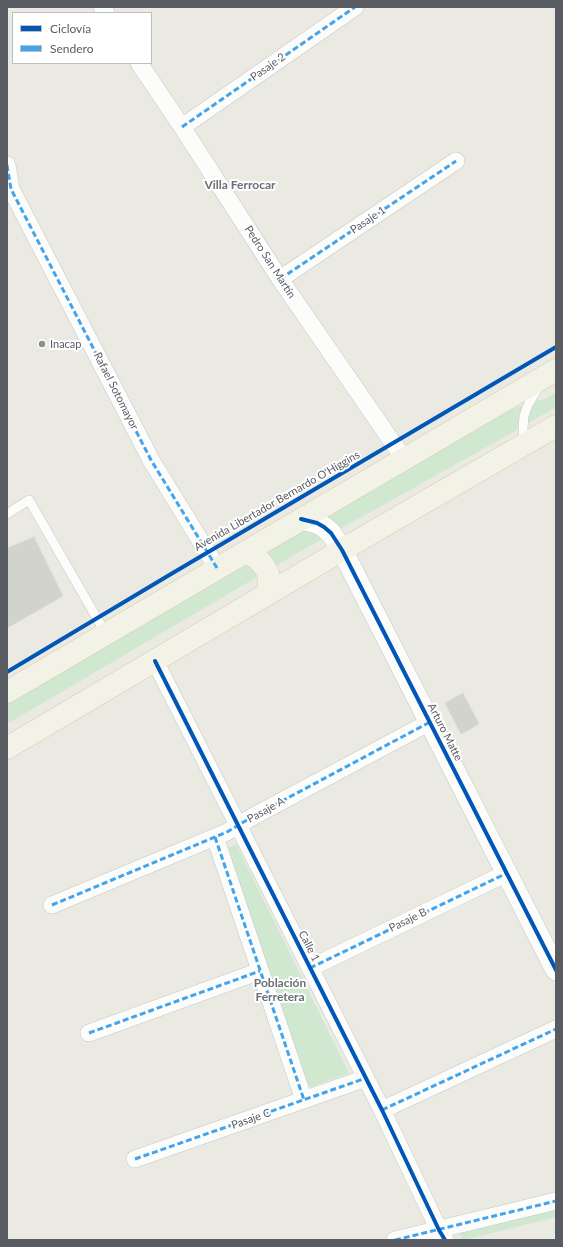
<!DOCTYPE html>
<html>
<head>
<meta charset="utf-8">
<style>
  body { margin:0 }
  #map { position:relative; width:563px; height:1247px; overflow:hidden; background:#eaeae3; font-family:Lato,sans-serif }
  canvas { display:block }
  .frame { position:absolute; inset:0; border:8px solid #595c63; pointer-events:none }
  .legend { position:absolute; left:12px; top:12px; width:140px; height:52px; box-sizing:border-box; background:#fff; border:1px solid #bdbec1; margin:0; padding:5px 7px; list-style:none; font-size:12px; color:#595c63 }
  .legend li { display:flex; align-items:center; gap:8px; height:20px }
  .legend b { width:20px; border:1px solid #bdbec1 }
</style>
</head>
<body>
<div id="map">
<canvas width="563" height="1247"></canvas>
<div class="frame"></div>
<ul class="legend">
<li><b style="height:5px;background:#0057b8"></b>Ciclovía</li>
<li><b style="height:5px;background:#40a5ee"></b>Sendero</li>
</ul>
</div>
<script>
const context = document.querySelector('canvas').getContext('2d');
context.lineJoin = 'round';
function paint(path, color) {
  context.fillStyle = color;
  context.fill(path, 'evenodd');
}
function toPath(rows) {
  const path = new Path2D();
  for (const r of rows) {
    path.moveTo(r[0], r[1]);
    for (let i = 2; i < r.length; i += 2) path.lineTo(r[i], r[i + 1]);
  }
  return path;
}
function stroke(path, color, width, dash) {
  context.strokeStyle = color;
  context.lineWidth = width;
  context.lineCap = dash ? 'butt' : 'round';
  context.setLineDash(dash || []);
  context.stroke(path);
}
function drawText(font, color, halo, rows, align = 'center') {
  context.font = font + ' Lato,sans-serif';
  context.lineWidth = 4;
  context.setLineDash([]);
  context.textBaseline = 'middle';
  context.strokeStyle = halo;
  context.fillStyle = color;
  for (const [text, x, y, turn = 0] of rows) {
    context.save();
    context.translate(x, y);
    context.rotate((+turn || 0) * Math.PI / 180);
    context.textAlign = isNaN(turn) ? turn : align;
    if (halo) context.strokeText(text, 0, 0);
    context.fillText(text, 0, 0);
    context.restore();
  }
}
const green = toPath([
  [556,392,556,407,508,435,308,547,7,724,7,701,512,409,547,398],
  [236,844,349,1073,308,1088,224,850],
  [556,1199,556,1217,464,1240,462,1240,455,1224]
]);
const building = toPath([
  [34,537,63,596,7,628,7,548,34,537],
  [463,693,479,724,461,734,445,703,463,693]
]);
const service = toPath([
  [524,444,523,428,524,416,528,405,538,388],
  [7,514,29,500,106,634]
]);
const minor = toPath([
  [102,7,106,13],
  [139,63,182,127,280,279,404,459],
  [182,127,355,7],
  [7,165,11,189,151,460,217,568],
  [280,279,456,161],
  [155,661,382,1110,439,1230,445,1240],
  [215,837,304,1100],
  [52,905,227,832,252,817,430,722],
  [310,968,507,873],
  [89,1033,260,971],
  [382,1110,556,1029],
  [135,1159,366,1078],
  [395,1240,556,1201]
]);
const tertiary = toPath([
  [301,519,317,523,324,527,331,533,342,550,556,970]
]);
const primary = toPath([
  [243,553,251,555,258,559,264,566,268,573,269,581,268,594],
  [7,692,556,370],
  [7,748,342,550,556,426]
]);
const quiet = toPath([
  [182,127,355,7],
  [7,165,11,189,151,460,217,568],
  [280,279,456,161],
  [215,837,304,1100],
  [52,905,227,832,252,817,430,722],
  [310,968,507,873],
  [89,1033,260,971],
  [382,1110,556,1029],
  [135,1159,366,1078],
  [395,1240,556,1201]
]);
const cycleway = toPath([
  [301,519,317,523,324,527,331,533,342,550,556,970],
  [155,661,382,1110,439,1230,445,1240],
  [7,672,171,574,556,347]
]);
const markers = [
  [42,344,4,"#8c8e90"]
];
const streetNames = [
  ["Pasaje 2",268,67,-35],
  ["Pasaje 1",368,220,-34],
  ["Pedro San Martín",270,262,57],
  ["Rafael Sotomayor",116,391,63],
  ["Avenida Libertador Bernardo O'Higgins",277,501,-30],
  ["Arturo Matte",445,732,63],
  ["Pasaje A",266,810,-29],
  ["Pasaje B",408,920,-26],
  ["Calle 1",309,946,63],
  ["Pasaje C",251,1119,-19]
];
const poiNames = [
  ["Inacap",50,344]
];
const neighbourhoodNames = [
  ["Villa Ferrocar",240,185],
  ["Población",280,983],
  ["Ferretera",280,997]
];
paint(green, '#d0e8d0');
paint(building, '#d3d3ce');
stroke(building, '#dad8d2', 1);
stroke(service, '#c6c6c5', 10);
stroke(minor, '#c6c6c5', 18);
stroke(tertiary, '#c6c6c5', 22);
stroke(primary, '#d4d0af', 23);
stroke(service, '#fcfcfb', 9);
stroke(minor, '#fcfcfb', 17);
stroke(tertiary, '#fcfcfb', 21);
stroke(primary, '#f2f2e6', 22);
stroke(quiet, '#40a5ee', 3, [6, 3]);
stroke(cycleway, '#0057b8', 4);
for (const [x, y, r, color] of markers) {
  const dot = new Path2D();
  dot.arc(x, y, r, 0, 2 * Math.PI);
  context.fillStyle = color;
  context.fill(dot);
  stroke(dot, '#fff', 1.5);
}
drawText('11px', '#595c63', '#fff', streetNames);
drawText('11px', '#595c63', '#fff', poiNames, 'left');
drawText('bold 12px', '#6a6e75', '#fff', neighbourhoodNames);
</script>
</body>
</html>
